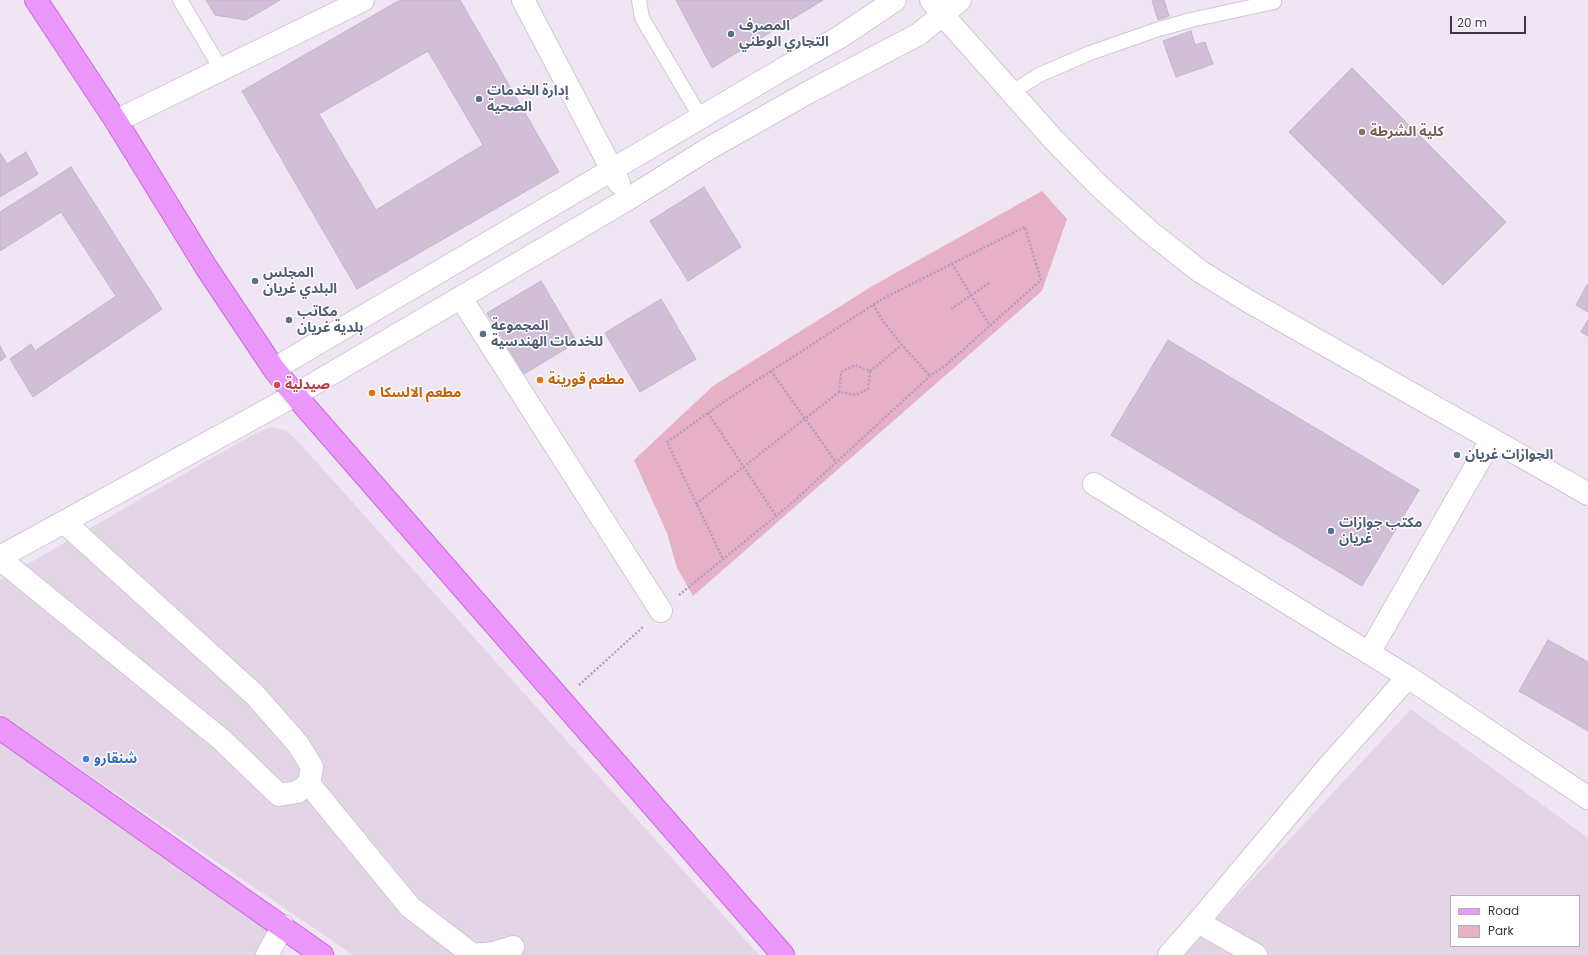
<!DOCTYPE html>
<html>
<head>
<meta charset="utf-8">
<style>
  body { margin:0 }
  #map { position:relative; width:1588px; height:955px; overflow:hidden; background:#f0e6f3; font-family:Poppins,sans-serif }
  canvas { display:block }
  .legend { position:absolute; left:1450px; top:895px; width:130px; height:52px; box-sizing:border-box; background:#fff; border:1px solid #b3afb5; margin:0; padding:5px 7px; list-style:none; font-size:12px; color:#413645 }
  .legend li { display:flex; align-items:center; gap:8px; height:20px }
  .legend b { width:20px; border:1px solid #b3afb5 }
  .scale { position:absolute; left:1450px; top:16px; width:76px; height:18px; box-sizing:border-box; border:2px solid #413645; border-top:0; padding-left:5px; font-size:12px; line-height:14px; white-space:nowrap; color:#413645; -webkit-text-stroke:3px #fff; paint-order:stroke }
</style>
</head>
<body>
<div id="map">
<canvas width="1588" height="955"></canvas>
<ul class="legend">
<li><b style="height:5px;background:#eb97fb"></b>Road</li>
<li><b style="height:11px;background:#e6b0c7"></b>Park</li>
</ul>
<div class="scale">20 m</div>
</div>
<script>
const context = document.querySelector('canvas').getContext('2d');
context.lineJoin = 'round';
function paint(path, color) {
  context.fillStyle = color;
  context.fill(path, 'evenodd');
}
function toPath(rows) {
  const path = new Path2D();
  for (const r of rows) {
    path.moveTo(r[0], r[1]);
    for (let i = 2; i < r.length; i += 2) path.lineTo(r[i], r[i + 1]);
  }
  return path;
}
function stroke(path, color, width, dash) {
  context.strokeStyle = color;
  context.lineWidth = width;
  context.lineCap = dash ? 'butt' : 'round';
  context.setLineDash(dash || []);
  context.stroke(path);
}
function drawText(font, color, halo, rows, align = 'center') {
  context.font = font + ' Poppins,"Noto Sans Arabic",sans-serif';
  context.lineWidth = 3;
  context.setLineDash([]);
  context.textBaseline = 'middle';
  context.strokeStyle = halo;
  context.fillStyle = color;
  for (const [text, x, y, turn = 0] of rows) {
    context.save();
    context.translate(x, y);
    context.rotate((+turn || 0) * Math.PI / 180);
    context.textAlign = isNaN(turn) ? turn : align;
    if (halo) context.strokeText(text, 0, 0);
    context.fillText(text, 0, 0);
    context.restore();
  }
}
const residential = toPath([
  [271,427,285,430,294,437,759,955,353,955,0,714,0,580,250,436],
  [1411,709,1588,838,1588,955,1182,955],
  [1451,896,1579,896,1579,946,1451,946],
  [0,719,282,926,266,955,0,955]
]);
const green = toPath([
  [1042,191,1067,219,1042,291,693,596,677,568,667,533,634,460,713,386,874,285]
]);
const building = toPath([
  [206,0,280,0,246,20,215,15,206,0],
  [400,0,460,0,559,172,357,289,242,91,400,0],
  [428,51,483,145,376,210,319,114,428,51],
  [676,0,823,0,712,68,676,0],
  [1156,0,1164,0,1169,16,1158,20,1152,1,1156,0],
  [1191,31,1195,45,1205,42,1213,64,1176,77,1163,41,1191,31],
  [1352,68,1506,222,1443,285,1289,132,1352,68],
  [26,152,38,174,0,197,0,153,7,164,26,152],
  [71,167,162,309,33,397,10,359,31,344,35,351,116,296,61,212,0,251,0,212,71,167],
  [704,187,741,247,688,281,650,221,704,187],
  [541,281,577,342,524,374,487,313,541,281],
  [1587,285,1588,286,1588,312,1576,305,1587,285],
  [661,299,696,359,640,392,605,333,661,299],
  [1588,320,1588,336,1581,332,1588,320],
  [1168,340,1419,490,1362,586,1111,435,1168,340],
  [0,346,6,357,0,361,0,346],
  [1548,640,1588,662,1588,731,1519,691,1548,640]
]);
const path = toPath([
  [952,264,990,326],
  [873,305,883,321,902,345,930,376],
  [951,309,989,283],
  [771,371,836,462],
  [870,371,902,345],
  [708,413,776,516],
  [696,504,839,392,856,395,868,389,870,371,855,365,841,372,839,392],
  [679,595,792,503,930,376,945,366,1041,280,1025,227,882,299,728,399,667,442,723,559],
  [579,685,644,626]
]);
const service = toPath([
  [180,0,221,69],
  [639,0,642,18,701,118],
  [1012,92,1039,75,1090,53,1159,29,1191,20,1274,2]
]);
const minor = toPath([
  [523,0,619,183],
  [931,0,943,15,1053,139,1099,186,1150,232,1201,272,1248,301,1588,494],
  [116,121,363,0],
  [461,298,661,611],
  [274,369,783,69,840,37,895,0],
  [1094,484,1408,677,1588,798],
  [0,557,295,395,628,199,708,149,809,92,919,34,960,0],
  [0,559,222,740,279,795,297,792,309,784,312,767,298,744,255,695,64,522],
  [1369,653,1491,440],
  [309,784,410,907,473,955,494,953,513,947],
  [1198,922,1256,955],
  [267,955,283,926],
  [1169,955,1198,922,1328,767,1408,677]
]);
const primary = toPath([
  [36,0,116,121,206,267,274,369,295,395,783,955],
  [0,728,322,955]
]);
const markers = [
  [731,34,4,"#5c6f8a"],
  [479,99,4,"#5c6f8a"],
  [1362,132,4,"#8d6e63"],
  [255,281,4,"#5c6f8a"],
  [289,320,4,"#5c6f8a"],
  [483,334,4,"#5c6f8a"],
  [540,380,4,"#e8710a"],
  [277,385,4,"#e0444e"],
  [372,393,4,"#e8710a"],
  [1457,455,4,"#5c6f8a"],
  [1331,531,4,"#5c6f8a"],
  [86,759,4,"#3f7fe0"]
];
const serviceNames = [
  ["المصرف",739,26],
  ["التجاري الوطني",739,42],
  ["إدارة الخدمات",487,91],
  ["الصحية",487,107],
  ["المجلس",263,273],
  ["البلدي غريان",263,289],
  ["مكاتب",297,312],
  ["بلدية غريان",297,328],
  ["المجموعة",491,326],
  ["للخدمات الهندسية",491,342],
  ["الجوازات غريان",1465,455],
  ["مكتب جوازات",1339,523],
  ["غريان",1339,539]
];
const educationNames = [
  ["كلية الشرطة",1370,132]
];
const foodNames = [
  ["مطعم قورينة",548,380],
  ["مطعم الالسكا",380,393]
];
const healthNames = [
  ["صيدلية",285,385]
];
const shopNames = [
  ["شنقارو",94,759]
];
paint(residential, '#e3d5e6');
paint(green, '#e6b0c7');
paint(building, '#d0bfd7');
stroke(building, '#c6b0cf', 1);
stroke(service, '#d4c3d9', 16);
stroke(minor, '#d4c3d9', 24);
stroke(primary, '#ca67e0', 24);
stroke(path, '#b79bbf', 2.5, [2, 2]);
stroke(service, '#fff', 14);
stroke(minor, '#fff', 22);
stroke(primary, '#eb97fb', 22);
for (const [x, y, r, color] of markers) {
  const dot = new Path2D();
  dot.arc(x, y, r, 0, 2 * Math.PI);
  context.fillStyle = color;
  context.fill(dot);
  stroke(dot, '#fff', 1.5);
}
drawText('bold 14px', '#4e5e75', '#fff', serviceNames, 'left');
drawText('bold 14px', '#785e54', '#fff', educationNames, 'left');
drawText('bold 14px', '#c56008', '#fff', foodNames, 'left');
drawText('bold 14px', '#be3a42', '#fff', healthNames, 'left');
drawText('bold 14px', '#366cbe', '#fff', shopNames, 'left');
</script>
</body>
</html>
